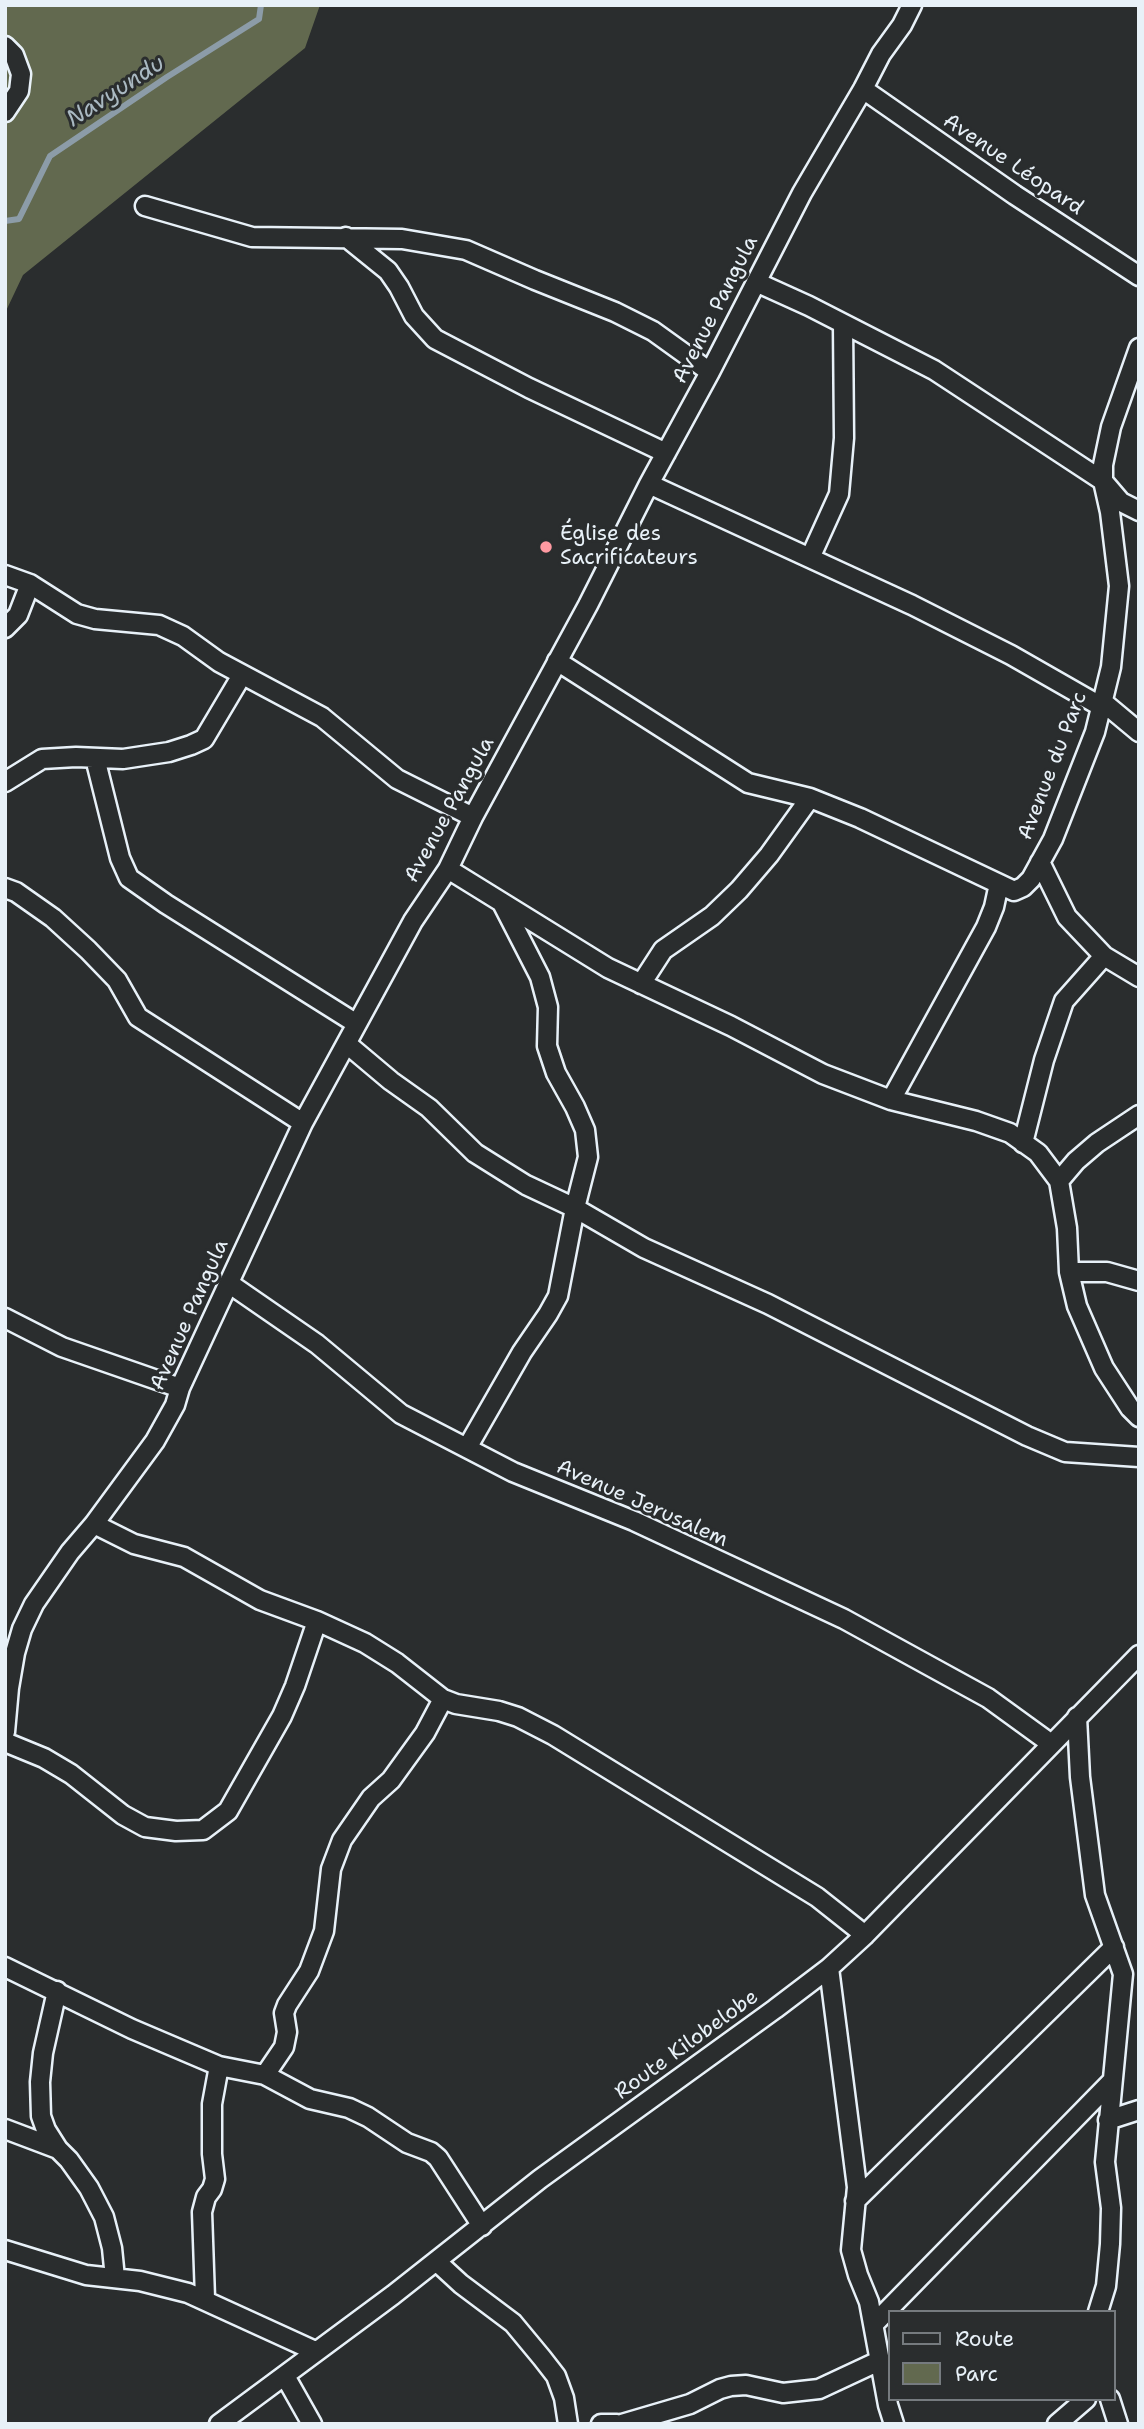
<!DOCTYPE html>
<html>
<head>
<meta charset="utf-8">
<style>
  body { margin:0 }
  #map { position:relative; width:1144px; height:2429px; overflow:hidden; background:#2a2d2e; font-family:"Shantell Sans",sans-serif }
  canvas { display:block }
  .frame { position:absolute; inset:0; border:7px solid #e8f1f8; pointer-events:none }
  .legend { position:absolute; left:888px; top:2310px; width:228px; height:91px; box-sizing:border-box; background:#2a2d2e; border:2px solid #767b7f; margin:0; padding:9px 12px; list-style:none; font-size:21px; color:#e8f1f8 }
  .legend li { display:flex; align-items:center; gap:14px; height:35px }
  .legend b { width:35px; border:2px solid #767b7f }
</style>
</head>
<body>
<div id="map">
<canvas width="1144" height="2429"></canvas>
<div class="frame"></div>
<ul class="legend">
<li><b style="height:9px;background:#2a2d2e"></b>Route</li>
<li><b style="height:19px;background:#62694f"></b>Parc</li>
</ul>
</div>
<script>
const context = document.querySelector('canvas').getContext('2d');
context.lineJoin = 'round';
function paint(path, color) {
  context.fillStyle = color;
  context.fill(path, 'evenodd');
}
function toPath(rows) {
  const path = new Path2D();
  for (const r of rows) {
    path.moveTo(r[0], r[1]);
    for (let i = 2; i < r.length; i += 2) path.lineTo(r[i], r[i + 1]);
  }
  return path;
}
function stroke(path, color, width, dash) {
  context.strokeStyle = color;
  context.lineWidth = width;
  context.lineCap = dash ? 'butt' : 'round';
  context.setLineDash(dash || []);
  context.stroke(path);
}
function drawText(font, color, halo, rows, align = 'center') {
  context.font = font + ' "Shantell Sans",sans-serif';
  context.lineWidth = 6;
  context.setLineDash([]);
  context.textBaseline = 'middle';
  context.strokeStyle = halo;
  context.fillStyle = color;
  for (const [text, x, y, turn = 0] of rows) {
    context.save();
    context.translate(x, y);
    context.rotate((+turn || 0) * Math.PI / 180);
    context.textAlign = isNaN(turn) ? turn : align;
    if (halo) context.strokeText(text, 0, 0);
    context.fillText(text, 0, 0);
    context.restore();
  }
}
const green = toPath([
  [5,5,320,5,305,48,23,275,5,313]
]);
const stream = toPath([
  [5,221,19,219,50,156,167,77,259,19,261,5]
]);
const minor = toPath([
  [5,46,14,55,21,74,19,91,5,112],
  [863,89,1015,195,1139,276],
  [145,206,252,237,402,239,466,250,535,280,615,312,653,331,710,372],
  [346,237,388,271,399,287,414,316,435,339,529,388,666,453],
  [756,282,809,306,934,370,1103,481,1121,502,1139,511],
  [649,484,912,605,1011,655,1102,707],
  [810,558,839,494,844,438,843,324],
  [5,575,30,584,77,614,95,619,159,625,183,636,219,662,322,717,397,779,473,817],
  [5,628,18,615,30,584],
  [557,661,748,783,810,798,860,818,1014,891,1023,887,1031,879,1053,839,1095,732,1111,667,1119,586,1110,512,1103,481,1103,465,1111,427,1139,348],
  [1103,702,1139,732],
  [95,758,120,858,129,878,166,904,357,1024],
  [5,782,42,759,76,757,123,759,169,752,191,745,204,739,242,675],
  [1040,862,1067,917,1104,956,1139,977],
  [448,869,608,968,731,1026,823,1074,891,1100,976,1121,1010,1133,1038,1153,1059,1181,1067,1228,1069,1272,1077,1306,1104,1368,1130,1408,1139,1417],
  [5,888,16,892,53,918,88,950,117,980,138,1017,303,1123],
  [641,984,663,950,712,916,739,890,769,855,810,798],
  [347,1044,391,1081,429,1108,475,1153,526,1185,575,1208,644,1248,768,1304,1027,1436,1065,1452,1139,1457],
  [891,1100,986,927,994,907,999,884],
  [1023,1143,1044,1060,1064,1001,1104,956],
  [1059,1181,1076,1161,1097,1143,1139,1115],
  [1069,1272,1107,1272,1139,1281],
  [230,1284,317,1344,401,1414,513,1472,634,1521,844,1619,988,1698,1050,1743],
  [5,1318,62,1347,180,1388],
  [467,1448,522,1352,548,1314,558,1296,575,1208,588,1157,585,1130,575,1107,556,1073,547,1046,548,1007,540,977,502,903],
  [94,1524,134,1544,184,1557,260,1600,317,1621,365,1643,397,1663,443,1699,456,1704,499,1711,518,1717,553,1735,817,1897,865,1935],
  [1077,1717,1080,1777,1095,1895,1123,1974,1105,2162,1111,2208,1110,2244,1106,2286,1098,2312],
  [5,1732,9,1688,15,1653,22,1629,34,1604,70,1552,94,1524,155,1441,175,1405,180,1388,303,1123,413,921,448,869,473,817,588,605,649,484,710,372,802,193,863,89,881,54,902,25,912,5],
  [5,1742,44,1758,71,1774,123,1815,145,1827,176,1831,203,1830,228,1811,282,1716,295,1686,317,1621],
  [5,1967,132,2029,219,2066,265,2075,310,2099,349,2108,368,2117,407,2143,431,2152,438,2158,482,2226],
  [829,1968,857,2187,851,2250,858,2275,869,2302,888,2405,894,2424],
  [57,1991,43,2053,40,2082,41,2116,46,2130,58,2149,69,2160,89,2188,104,2217,112,2248,115,2278],
  [265,2075,284,2047,287,2032,284,2013,287,2005,309,1971,324,1931,331,1869,342,1840,371,1798,391,1780,404,1762,425,1733,443,1699],
  [1108,2120,1139,2110],
  [5,2129,58,2149],
  [855,2201,1114,1947],
  [5,2250,86,2275,140,2281,188,2293,315,2351],
  [436,2261,461,2284,513,2323,542,2358,556,2376,564,2398,568,2424],
  [205,2298,202,2212,206,2197,212,2189,215,2179,212,2154,212,2104,219,2066],
  [874,2324,1111,2082],
  [285,2376,312,2424],
  [1110,2399,1118,2424],
  [219,2424,393,2295,540,2179,775,2009,829,1968,865,1935,1139,1655],
  [601,2424,617,2424],
  [622,2424,690,2404,720,2389,731,2386,746,2385,783,2393,819,2389,879,2361],
  [1057,2424,1086,2399]
]);
const markers = [
  [546,547,7,"#ff9aa2"]
];
const streetNames = [
  ["Avenue Léopard",1013,165,34],
  ["Avenue Pangula",716,310,-63],
  ["Avenue du Parc",1053,766,-69],
  ["Avenue Pangula",450,810,-61],
  ["Avenue Pangula",190,1315,-66],
  ["Avenue Jerusalem",642,1504,24],
  ["Route Kilobelobe",687,2045,-36]
];
const poiNames = [
  ["Église des",560,535],
  ["Sacrificateurs",560,559]
];
const waterNames = [
  ["Navyundu",116,92,-33]
];
paint(green, '#62694f');
stroke(stream, '#8c9ca8', 6);
stroke(minor, '#e8f1f8', 23);
stroke(minor, '#2a2d2e', 18);
for (const [x, y, r, color] of markers) {
  const dot = new Path2D();
  dot.arc(x, y, r, 0, 2 * Math.PI);
  context.fillStyle = color;
  context.fill(dot);
  stroke(dot, '#2a2d2e', 2.5);
}
drawText('21px', '#e8f1f8', '#2a2d2e', streetNames);
drawText('21px', '#e8f1f8', '#2a2d2e', poiNames, 'left');
drawText('italic 23px', '#aab9c2', '#2a2d2e', waterNames);
</script>
</body>
</html>
